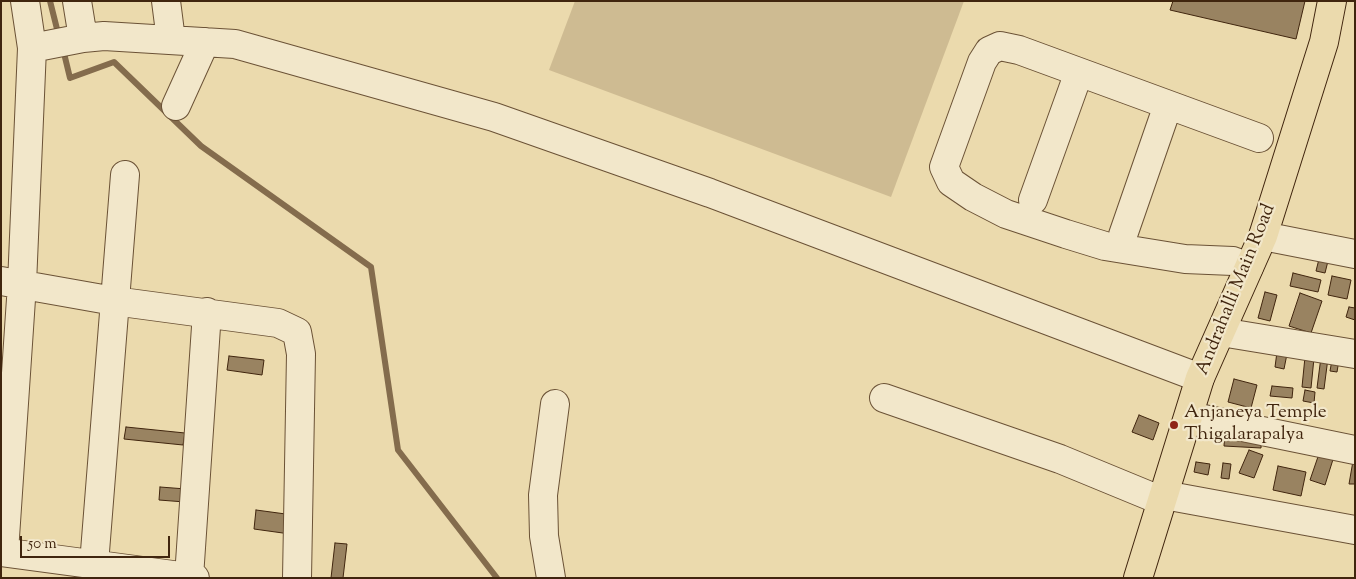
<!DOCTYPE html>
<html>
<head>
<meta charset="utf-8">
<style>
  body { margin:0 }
  #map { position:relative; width:1356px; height:579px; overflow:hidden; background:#ebdaad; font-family:"Sorts Mill Goudy",serif }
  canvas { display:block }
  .frame { position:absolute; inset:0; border:2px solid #40250e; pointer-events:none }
  .scale { position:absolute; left:20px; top:536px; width:150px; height:22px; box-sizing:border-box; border:2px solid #40250e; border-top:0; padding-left:6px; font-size:15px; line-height:18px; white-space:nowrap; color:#40250e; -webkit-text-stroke:4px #f2e7ca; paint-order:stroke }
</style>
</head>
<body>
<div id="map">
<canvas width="1356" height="579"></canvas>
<div class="frame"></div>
<div class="scale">50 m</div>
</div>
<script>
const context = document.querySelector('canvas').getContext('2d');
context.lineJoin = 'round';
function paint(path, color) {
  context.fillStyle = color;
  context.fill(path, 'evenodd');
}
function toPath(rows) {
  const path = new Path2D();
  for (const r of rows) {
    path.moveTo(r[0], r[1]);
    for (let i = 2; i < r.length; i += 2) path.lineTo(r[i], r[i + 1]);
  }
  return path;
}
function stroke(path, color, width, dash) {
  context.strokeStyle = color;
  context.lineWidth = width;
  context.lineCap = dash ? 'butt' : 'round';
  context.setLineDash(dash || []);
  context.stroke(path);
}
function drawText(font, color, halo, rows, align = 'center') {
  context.font = font + ' "Sorts Mill Goudy",serif';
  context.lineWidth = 4.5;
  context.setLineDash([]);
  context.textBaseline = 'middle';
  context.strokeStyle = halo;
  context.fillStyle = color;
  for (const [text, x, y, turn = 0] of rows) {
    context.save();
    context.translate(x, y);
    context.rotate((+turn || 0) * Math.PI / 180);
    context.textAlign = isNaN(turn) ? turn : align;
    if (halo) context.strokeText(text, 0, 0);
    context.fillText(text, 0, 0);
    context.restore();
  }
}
const green = toPath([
  [575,1,964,1,891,197,549,70]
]);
const stream = toPath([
  [50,1,59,37],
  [63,49,70,78,114,62,201,146,371,267,398,450,497,578]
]);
const building = toPath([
  [1173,1,1305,1,1296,39,1170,10,1173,1],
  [1321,251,1330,253,1325,273,1316,271,1321,251],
  [1293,273,1321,280,1318,292,1290,286,1293,273],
  [1332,276,1351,280,1347,299,1328,295,1332,276],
  [1265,292,1277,295,1270,321,1258,318,1265,292],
  [1300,293,1322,301,1311,333,1289,326,1300,293],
  [1349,307,1355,308,1355,320,1346,317,1349,307],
  [1277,352,1287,354,1284,369,1275,367,1277,352],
  [229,356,264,360,262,375,227,370,229,356],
  [1305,357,1314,358,1311,388,1302,387,1305,357],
  [1321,357,1328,358,1324,389,1317,388,1321,357],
  [1332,360,1339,360,1337,372,1330,371,1332,360],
  [1234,379,1257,385,1251,408,1228,402,1234,379],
  [1272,386,1293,388,1292,398,1270,396,1272,386],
  [1305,390,1315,392,1314,403,1303,401,1305,390],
  [1139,415,1159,423,1153,440,1132,432,1139,415],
  [126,427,185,433,183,445,124,439,126,427],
  [1225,431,1262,433,1261,448,1224,446,1225,431],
  [1321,448,1335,453,1325,485,1310,480,1321,448],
  [1249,450,1263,455,1254,478,1239,473,1249,450],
  [1353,461,1355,461,1355,484,1349,484,1353,461],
  [1196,462,1210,464,1208,475,1194,472,1196,462],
  [1223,463,1231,464,1229,479,1221,478,1223,463],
  [1278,466,1306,472,1301,496,1273,490,1278,466],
  [160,487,186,489,185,502,159,500,160,487],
  [256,510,293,515,290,534,254,529,256,510],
  [335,543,347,544,343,578,331,578,335,543]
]);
const minor = toPath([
  [77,1,83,38,104,36,235,44,494,117,710,193,1200,378],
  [166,1,171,40],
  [32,48,83,38],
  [176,106,205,42],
  [1033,200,1079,72],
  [1123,235,1168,105],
  [1263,236,1355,254],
  [1249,267,1233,261,1185,259,1105,246,1066,234,1006,214,973,197,951,182,944,167,982,62,989,51,1000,46,1019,50,1259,138],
  [1,281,114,301,278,323,297,332,301,354,297,578],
  [1221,332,1355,354],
  [884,398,1060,459,1162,501],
  [1189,416,1355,450],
  [1164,495,1355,530],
  [1,552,195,578],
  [4,552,22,284,32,48,25,1],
  [94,564,125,175],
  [189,577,207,312],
  [551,578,544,536,543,495,555,404]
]);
const major = toPath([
  [1138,578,1200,378,1263,236,1324,42,1332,1]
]);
const markers = [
  [1174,425,5,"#8f2418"]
];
const streetNames = [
  ["Andrahalli Main Road",1237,290,-68]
];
const poiNames = [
  ["Anjaneya Temple",1184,414],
  ["Thigalarapalya",1184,436]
];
paint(green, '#cebb92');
stroke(stream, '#846c4d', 6);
paint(building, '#998361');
stroke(building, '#40250e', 1);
stroke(minor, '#6b5236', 30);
stroke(major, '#40250e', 30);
stroke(minor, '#f2e7ca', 28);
stroke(major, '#ebdaad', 28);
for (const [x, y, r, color] of markers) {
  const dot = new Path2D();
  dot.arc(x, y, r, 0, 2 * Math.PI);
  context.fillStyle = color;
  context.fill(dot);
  stroke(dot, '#f2e7ca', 2);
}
drawText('19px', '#40250e', '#f2e7ca', streetNames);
drawText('19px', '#40250e', '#f2e7ca', poiNames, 'left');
</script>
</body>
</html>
